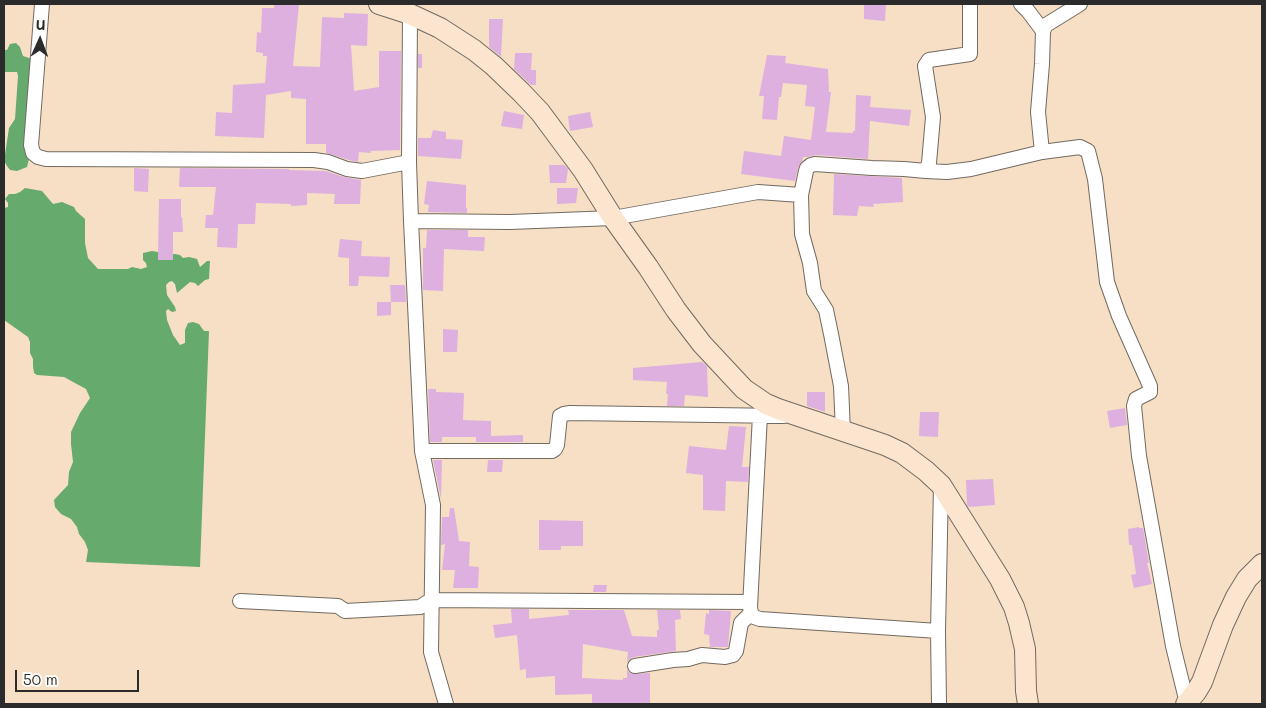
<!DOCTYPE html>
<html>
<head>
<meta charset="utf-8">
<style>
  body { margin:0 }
  #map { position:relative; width:1266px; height:708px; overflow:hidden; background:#f6dfc5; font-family:Mali,sans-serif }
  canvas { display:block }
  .frame { position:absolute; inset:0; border:5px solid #2b2b2b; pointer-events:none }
  .north { position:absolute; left:15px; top:15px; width:50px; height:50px; -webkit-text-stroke:4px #fdfcf7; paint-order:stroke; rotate:2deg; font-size:14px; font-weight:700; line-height:20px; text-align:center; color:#2b2b2b }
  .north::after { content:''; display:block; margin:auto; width:18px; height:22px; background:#2b2b2b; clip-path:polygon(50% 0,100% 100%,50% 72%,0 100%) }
  .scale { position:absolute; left:15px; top:670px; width:124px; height:22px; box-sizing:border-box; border:2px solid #2b2b2b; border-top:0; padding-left:6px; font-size:15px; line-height:18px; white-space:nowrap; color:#2b2b2b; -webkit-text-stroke:4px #fdfcf7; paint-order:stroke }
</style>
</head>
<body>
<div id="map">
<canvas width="1266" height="708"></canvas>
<div class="frame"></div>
<div class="north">U</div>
<div class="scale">50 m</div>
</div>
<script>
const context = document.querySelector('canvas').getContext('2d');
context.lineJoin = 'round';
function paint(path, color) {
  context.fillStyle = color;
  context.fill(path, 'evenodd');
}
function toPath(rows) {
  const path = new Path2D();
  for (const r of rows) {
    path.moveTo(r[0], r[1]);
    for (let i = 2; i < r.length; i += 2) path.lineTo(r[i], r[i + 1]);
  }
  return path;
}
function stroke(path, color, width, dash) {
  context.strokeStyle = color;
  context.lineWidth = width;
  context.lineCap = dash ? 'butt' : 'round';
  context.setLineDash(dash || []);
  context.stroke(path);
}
const forest = toPath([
  [16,43,20,47,23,56,29,58,34,57,29,144,29,159,27,167,17,171,10,170,7,166,4,161,9,128,15,119,18,76,17,72,4,72,4,50,7,50,10,44],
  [25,188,42,191,53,204,62,202,74,207,76,211,85,219,85,243,88,258,98,269,128,269,132,267,141,269,147,267,146,263,143,260,143,253,152,251,158,252,163,255,175,254,180,255,183,258,189,257,197,259,200,267,207,261,210,261,209,279,205,280,198,286,195,283,190,282,177,293,175,284,172,281,169,282,166,285,167,295,175,307,176,311,172,312,168,309,166,311,167,320,173,335,180,345,185,343,185,330,188,323,193,322,199,324,204,331,209,331,200,567,86,562,88,550,85,542,79,534,77,527,71,519,61,514,55,507,54,500,68,485,69,472,73,462,71,444,71,432,80,413,90,398,86,389,64,377,37,375,34,373,33,366,33,359,30,353,30,342,28,337,4,320,4,227,5,225,4,220,4,208,8,207,8,203,5,199,9,194,15,194,20,192]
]);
const building = toPath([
  [274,4,299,4,293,66,320,67,322,17,344,18,344,13,368,14,367,46,351,45,354,91,379,87,379,51,401,51,400,150,370,151,371,153,359,152,358,162,349,160,326,153,326,144,306,144,306,99,291,98,291,91,266,95,264,138,215,136,216,112,232,113,233,85,265,83,267,56,263,56,263,53,256,52,257,32,261,33,262,8,274,8],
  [864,4,886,4,885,21,864,19],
  [489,19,503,19,501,57,489,47],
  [515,53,532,53,531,70,536,70,536,85,531,85,514,69],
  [418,54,422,54,422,68,418,68],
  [767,55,786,56,785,63,828,69,829,92,831,92,826,132,853,133,853,131,855,131,856,95,871,96,870,107,911,110,909,126,870,121,868,159,816,155,808,157,803,157,802,161,798,168,795,181,741,174,744,151,781,156,784,136,811,140,815,107,805,106,807,85,783,83,781,97,779,97,777,120,762,119,764,96,759,96],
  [504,111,524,115,522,129,501,126],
  [590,112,593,127,570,131,568,116],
  [433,130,446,132,446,139,463,140,461,159,418,156,418,138,431,138],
  [549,165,564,165,568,169,566,183,550,183],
  [134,168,149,169,148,192,134,191],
  [180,168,289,169,289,170,326,171,344,177,361,180,360,204,334,204,335,194,307,193,307,205,291,206,291,204,256,203,255,224,238,224,237,248,217,247,218,228,205,228,206,215,213,215,216,187,179,187],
  [834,174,902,178,903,202,873,204,874,207,859,206,857,216,833,215],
  [427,181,466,185,466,208,467,208,467,213,428,212,429,205,424,204],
  [557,188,578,188,576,203,557,204],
  [159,199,181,199,181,217,182,217,183,232,173,232,173,260,158,260],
  [427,230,468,230,468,237,485,237,484,251,444,249,443,291,423,290,423,248,426,248],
  [340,239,362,241,361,256,390,257,389,277,359,276,358,286,349,286,349,258,338,257],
  [390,285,405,285,406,302,391,302],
  [377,302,391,302,391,315,377,316],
  [443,329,458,330,457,352,443,352],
  [702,362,707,366,708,397,685,395,684,406,667,406,668,394,666,394,667,382,633,380,633,368],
  [428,389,436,389,436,392,464,393,463,420,491,421,491,436,523,435,523,442,476,442,476,437,442,437,442,442,430,442],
  [807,392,825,392,825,412,807,406],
  [1125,408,1127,425,1110,428,1107,411],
  [920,412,939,412,938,437,919,436],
  [729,426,746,427,742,467,749,467,748,482,726,481,725,511,703,510,703,475,686,473,689,446,726,450],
  [433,460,442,460,441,499],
  [488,460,512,460,503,460,502,472,487,472],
  [993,479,995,505,969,507,967,505,966,480],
  [450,508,454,508,459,541,470,542,469,566,479,567,478,588,453,588,455,570,442,570,445,544,441,545,442,517,449,517],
  [539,520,583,521,583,546,561,546,561,550,539,550],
  [1139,527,1139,528,1143,528,1149,563,1147,563,1152,584,1134,588,1131,575,1136,574,1132,545,1129,545,1128,529],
  [594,585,607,585,606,592,593,592],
  [511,609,529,609,529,619,569,615,568,610,624,610,632,636,657,637,657,630,659,630,657,610,680,610,681,619,675,620,676,651,634,657,630,659,627,662,628,652,583,644,582,678,623,680,623,678,627,678,627,669,629,672,632,674,650,673,650,704,592,704,592,694,555,695,555,676,526,678,526,669,520,670,517,635,495,638,493,625,512,623],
  [709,610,731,611,728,647,710,647,709,635,704,634,706,613,709,614]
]);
const street = toPath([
  [42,4,31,145,33,153,38,157,46,159,314,160,328,162,347,169,362,171,409,162],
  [1021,4,1028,11,1043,31],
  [410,14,409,162,411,221,422,451,433,505,431,652,446,704],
  [1042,152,1038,112,1042,64,1043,31,1046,25,1080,4],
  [926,171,947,172,971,169,1042,152,1080,147,1088,151,1095,179,1107,282,1119,316,1150,386,1150,392,1136,399,1134,406,1139,456,1173,646,1187,703],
  [411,221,510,222,613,218,758,192,801,195],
  [760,415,750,607,751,613,754,617,760,619,938,631],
  [843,432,841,386,831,334,826,310,814,291,810,263,802,234,801,195,806,171,807,168,811,165,815,164,872,168,904,169,926,171,929,163,933,117,925,66,929,60,970,54,970,4],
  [422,451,552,451,555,449,557,445,560,416,564,414,570,413,784,416],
  [240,601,338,606,345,611,420,607,431,600,750,602],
  [635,666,673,660,688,659,702,655,725,657,733,655,736,651,741,623,751,613],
  [939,704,938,631,941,486]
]);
const secondary = toPath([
  [379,4,410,14,440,28,474,50,494,66,521,92,540,112,583,170,613,218,648,267,676,310,702,344,744,389,766,404,778,409,885,445,902,453,926,471,941,485,1000,579,1014,607,1019,623,1025,649,1026,691,1028,704],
  [1186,704,1196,692,1202,682,1223,625,1236,597,1247,579,1262,564]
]);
paint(forest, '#67aa6e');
paint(building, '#ddb0e0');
stroke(street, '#726a61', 16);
stroke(secondary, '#726a61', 22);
stroke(street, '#fff', 14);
stroke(secondary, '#fbe5cf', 20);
</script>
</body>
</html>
